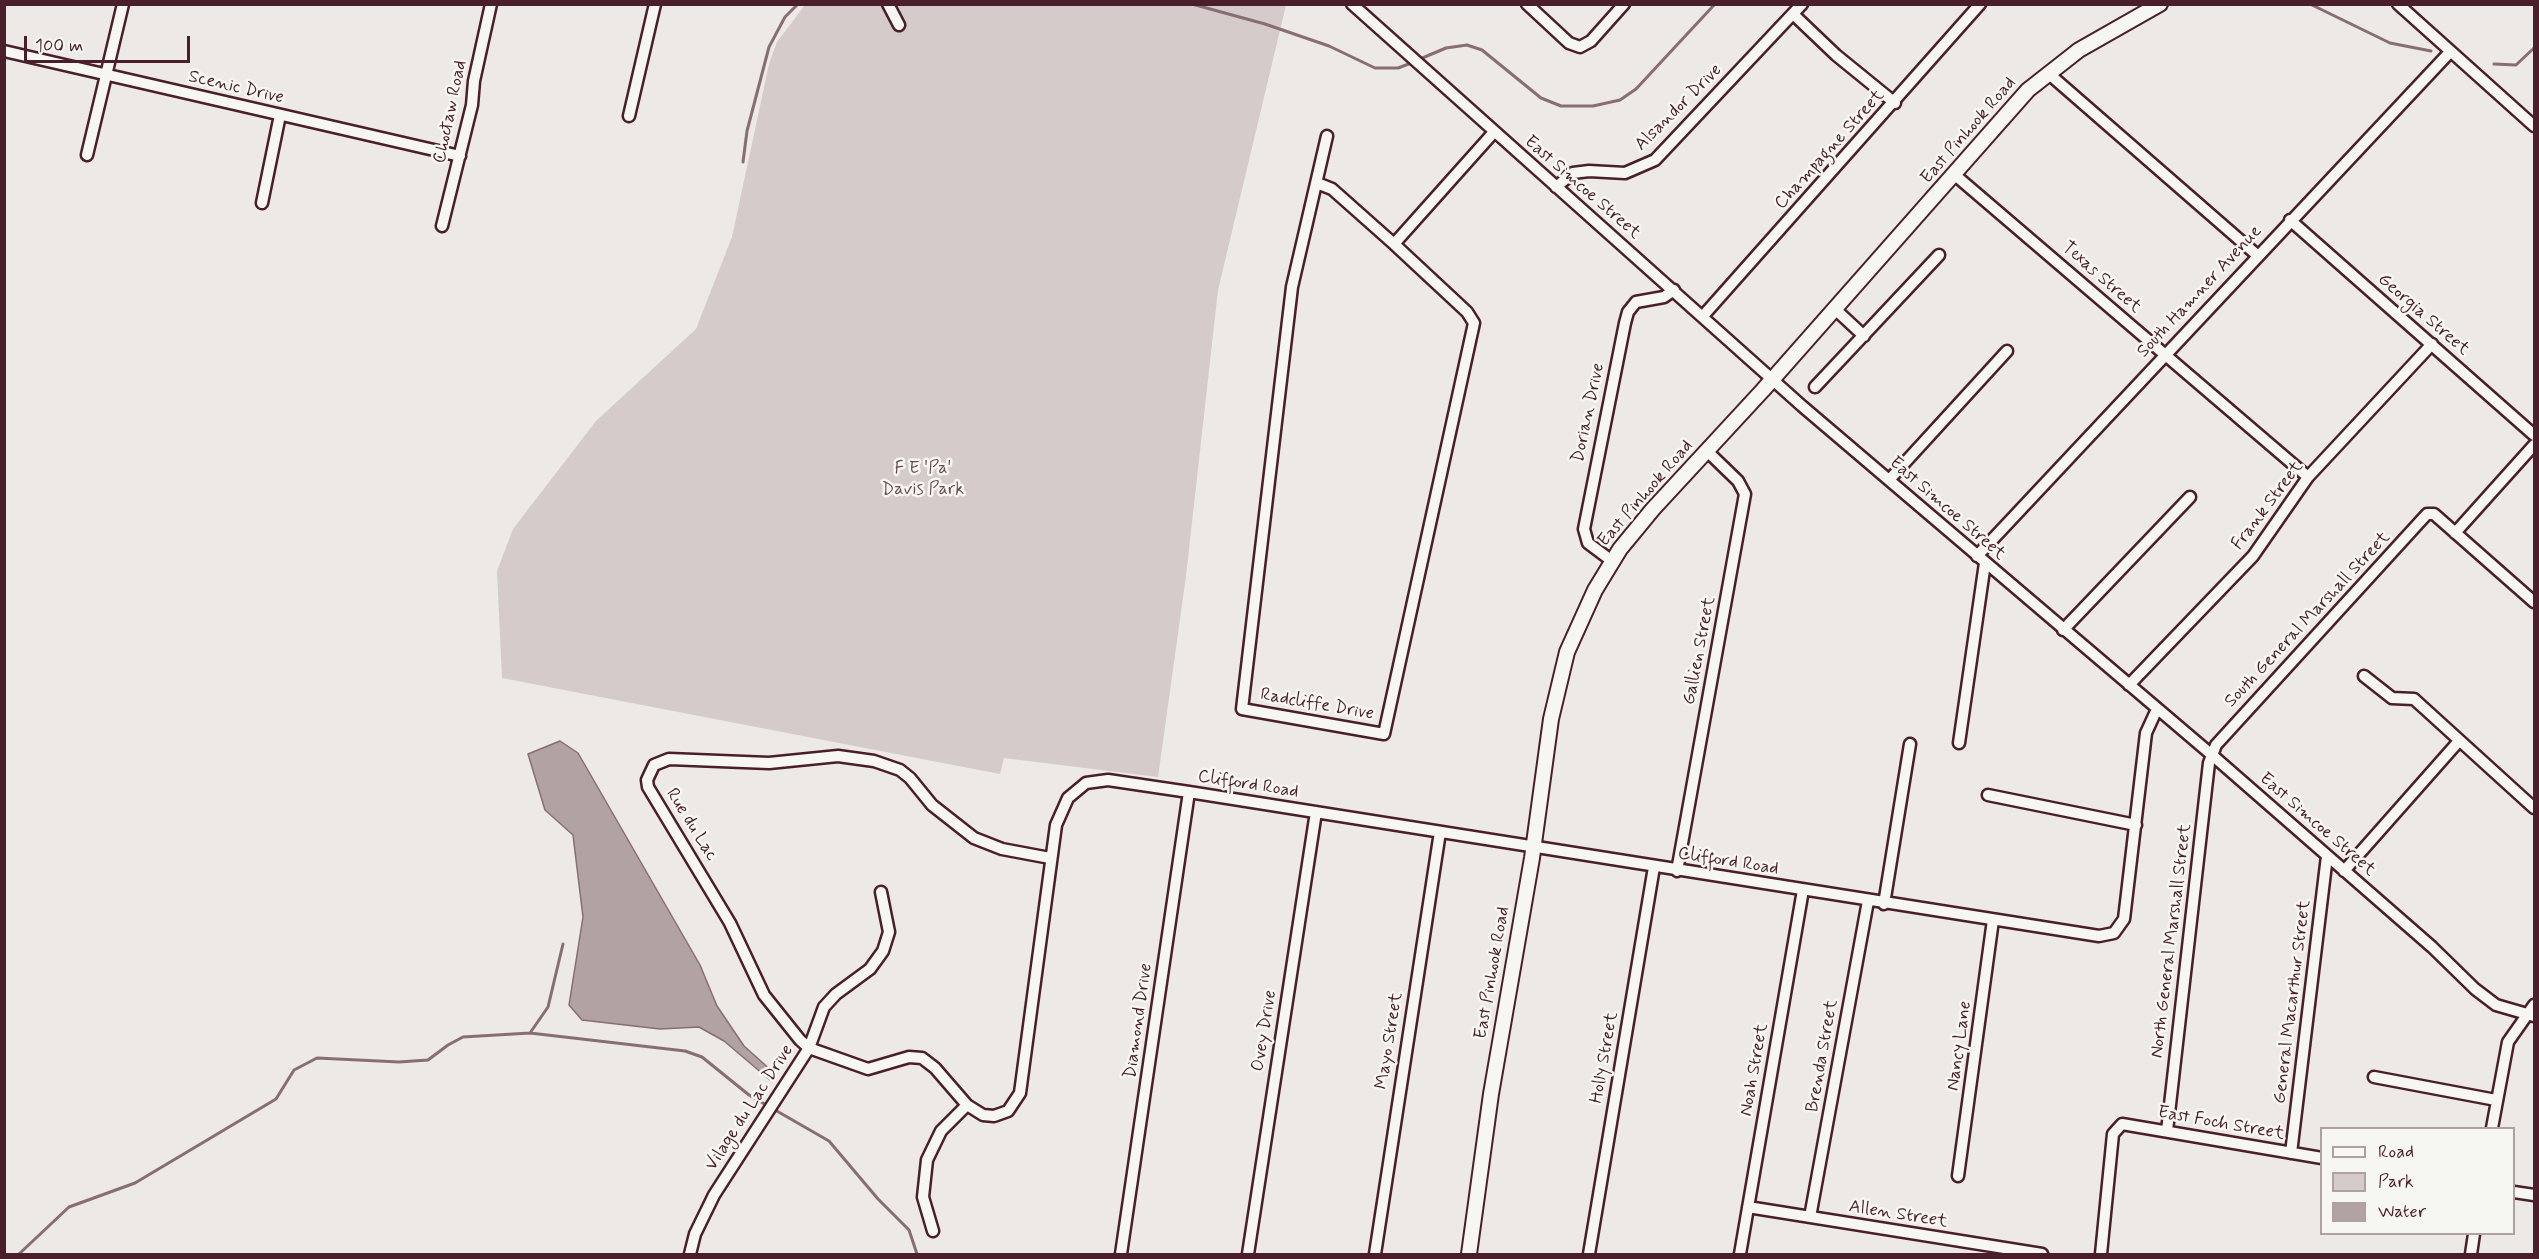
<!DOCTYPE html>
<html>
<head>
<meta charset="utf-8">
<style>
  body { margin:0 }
  #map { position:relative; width:2539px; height:1259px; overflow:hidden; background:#ece9e6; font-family:Mynerve,sans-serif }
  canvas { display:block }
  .frame { position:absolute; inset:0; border:6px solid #4a1f2b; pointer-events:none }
  .legend { position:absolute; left:2320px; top:1127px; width:195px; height:108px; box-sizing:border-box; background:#f6f6f2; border:2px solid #b1a0a2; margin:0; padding:8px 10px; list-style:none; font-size:18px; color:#4a1f2b }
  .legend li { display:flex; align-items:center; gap:12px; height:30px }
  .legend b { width:30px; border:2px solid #b1a0a2 }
  .scale { position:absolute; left:24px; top:36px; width:166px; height:27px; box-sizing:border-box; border:3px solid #4a1f2b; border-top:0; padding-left:8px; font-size:18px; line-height:21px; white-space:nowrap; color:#4a1f2b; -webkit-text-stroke:4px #f6f6f2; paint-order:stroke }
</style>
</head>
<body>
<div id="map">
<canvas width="2539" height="1259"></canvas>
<div class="frame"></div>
<ul class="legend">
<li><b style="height:8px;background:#f6f6f2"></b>Road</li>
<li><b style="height:16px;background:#d4cbca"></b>Park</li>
<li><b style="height:16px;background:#b1a2a3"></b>Water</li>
</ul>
<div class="scale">100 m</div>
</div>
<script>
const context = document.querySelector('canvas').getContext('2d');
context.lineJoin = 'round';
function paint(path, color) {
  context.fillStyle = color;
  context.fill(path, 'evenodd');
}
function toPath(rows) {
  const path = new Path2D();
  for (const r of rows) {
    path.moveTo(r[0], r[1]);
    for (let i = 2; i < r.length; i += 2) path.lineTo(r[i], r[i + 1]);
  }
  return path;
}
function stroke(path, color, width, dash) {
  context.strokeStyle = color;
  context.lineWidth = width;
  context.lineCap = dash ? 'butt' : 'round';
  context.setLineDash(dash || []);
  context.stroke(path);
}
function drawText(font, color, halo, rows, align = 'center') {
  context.font = font + ' Mynerve,sans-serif';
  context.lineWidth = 5;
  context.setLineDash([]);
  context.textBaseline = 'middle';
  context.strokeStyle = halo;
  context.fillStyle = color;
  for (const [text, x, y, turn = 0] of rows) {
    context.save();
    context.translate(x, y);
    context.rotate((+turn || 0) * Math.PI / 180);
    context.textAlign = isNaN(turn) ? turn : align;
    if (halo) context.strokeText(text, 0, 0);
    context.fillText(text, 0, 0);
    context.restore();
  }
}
const green = toPath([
  [805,5,1286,5,1218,290,1186,576,1158,777,1004,758,1000,774,502,678,497,571,513,529,596,421,696,329,732,237,769,64,777,42]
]);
const water = toPath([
  [560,741,578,753,700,965,717,1006,744,1046,773,1072,770,1080,724,1041,699,1027,660,1029,582,1020,569,1005,583,917,573,835,545,810,528,754,560,741]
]);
const stream = toPath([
  [1192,4,1265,24,1329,46,1375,68,1398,68,1414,62],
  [2310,4,2390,43,2431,51],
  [1420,59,1446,48,1467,45,1482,50,1541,98,1561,106,1593,106,1620,100,1636,89,1715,4],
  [2494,64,2516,65,2534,48],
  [743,162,747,131,769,47,785,17,798,4],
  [530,1033,548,1007,563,944],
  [19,1254,69,1207,135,1183,276,1099,294,1070,317,1058,399,1062,428,1060,448,1045,463,1037,530,1033,685,1051,702,1057,749,1095,829,1141,878,1199,909,1230,917,1254]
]);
const minor = toPath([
  [888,4,899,25],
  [1352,4,1802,406,2212,755,2432,947,2475,989,2496,1005,2534,1016],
  [1527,4,1569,43,1580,47,1591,41,1624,4],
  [2398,4,2534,126],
  [1793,14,1836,55,1895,103],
  [4,51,460,156],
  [2048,73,2257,255],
  [629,116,655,4],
  [87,155,123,4],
  [1955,175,2308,477],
  [1317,183,1332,189,1394,244,1467,312,1474,323,1384,734,1242,709,1292,287,1327,136],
  [1556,187,1573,173,1589,171,1625,173,1655,160,1802,4],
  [262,203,280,115],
  [2290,220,2534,435],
  [442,226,472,105,474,81,491,4],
  [1394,244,1494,132],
  [1835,309,1864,336],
  [1703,316,1980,4],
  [1815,387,1939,255],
  [1889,480,2007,351],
  [2455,533,2534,445],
  [1977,556,2450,52],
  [1612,561,1588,543,1584,529,1625,323,1628,312,1636,302,1664,297,1674,290],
  [2063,630,2190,497],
  [2364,676,2392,698,2414,699,2534,808],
  [2129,685,2253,556,2308,477,2432,344],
  [1959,743,1985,563],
  [1988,795,2136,825],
  [1050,858,1002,849,974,838,932,805,910,778,900,770,874,761,838,756,769,763,669,759,654,765,647,780,648,787,730,923,764,995,800,1040,809,1048,868,1069,909,1057,922,1058,935,1068,967,1105,983,1115,994,1116,1008,1111,1020,1093,1056,825,1068,798,1086,783,1108,780,1189,792,2099,936,2114,933,2124,919,2146,733,2157,709],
  [1677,871,1745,494,1738,481,1707,451],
  [2344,871,2459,741],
  [1884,904,1910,744],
  [2374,1077,2496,1100],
  [2492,1128,2508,1042,2534,1005],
  [2167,1131,2209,763,2216,745,2427,514,2434,514,2534,602],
  [2291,1153,2327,856],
  [1958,1176,1993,920],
  [2514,1192,2534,1195],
  [1748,1207,2042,1254],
  [1810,1217,1868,901],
  [933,1231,923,1197,927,1160,941,1131,967,1105],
  [690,1254,695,1234,714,1195,809,1048,824,1007,836,994,870,969,883,951,889,932,881,892],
  [1121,1254,1189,792],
  [1248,1254,1316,812],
  [1375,1254,1440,832],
  [1589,1254,1654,867],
  [1740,1254,1803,890],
  [2101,1254,2113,1134,2122,1124,2322,1158],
  [2471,1254,2474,1234]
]);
const major = toPath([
  [1469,1254,1491,1094,1532,858,1551,719,1567,652,1595,590,1620,549,1653,509,1763,390,2028,90,2079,50,2160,4]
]);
const streetNames = [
  ["Scenic Drive",236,88,13],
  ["Alsandor Drive",1679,108,-45],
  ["Choctaw Road",451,112,-78],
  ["East Pinhook Road",1969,131,-49],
  ["Champagne Street",1830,150,-48],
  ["East Simcoe Street",1582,188,41],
  ["Texas Street",2101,278,41],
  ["South Hamner Avenue",2200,292,-47],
  ["Georgia Street",2423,315,41],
  ["Dorian Drive",1589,413,-78],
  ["East Pinhook Road",1646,494,-49],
  ["Frank Street",2268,506,-53],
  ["East Simcoe Street",1947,509,41],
  ["South General Marshall Street",2308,620,-47],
  ["Gallien Street",1700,651,-79],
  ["Radcliffe Drive",1317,705,10],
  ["Clifford Road",1248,785,9],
  ["Rue du Lac",691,825,58],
  ["East Simcoe Street",2317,825,41],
  ["Clifford Road",1728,862,9],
  ["North General Marshall Street",2172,941,-83],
  ["East Pinhook Road",1493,973,-80],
  ["General Macarthur Street",2293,1002,-83],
  ["Diamond Drive",1139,1021,-82],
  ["Ovey Drive",1265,1031,-81],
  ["Mayo Street",1390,1041,-81],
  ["Nancy Lane",1960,1046,-82],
  ["Brenda Street",1823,1056,-80],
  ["Holly Street",1605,1058,-80],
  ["Noah Street",1755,1070,-80],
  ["Vilage du Lac Drive",750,1108,-57],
  ["East Foch Street",2221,1124,10],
  ["Allen Street",1898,1215,9]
];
const parkNames = [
  ["F E 'Pa'",923,469],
  ["Davis Park",923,490]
];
paint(green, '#d4cbca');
paint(water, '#b1a2a3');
stroke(water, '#886e73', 1.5);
stroke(stream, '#886e73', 3);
stroke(minor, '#4a1f2b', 15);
stroke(major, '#4a1f2b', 18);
stroke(minor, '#f6f6f2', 10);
stroke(major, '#f6f6f2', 14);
drawText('18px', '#4a1f2b', '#f6f6f2', streetNames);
drawText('18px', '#6c4a53', '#f6f6f2', parkNames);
</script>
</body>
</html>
